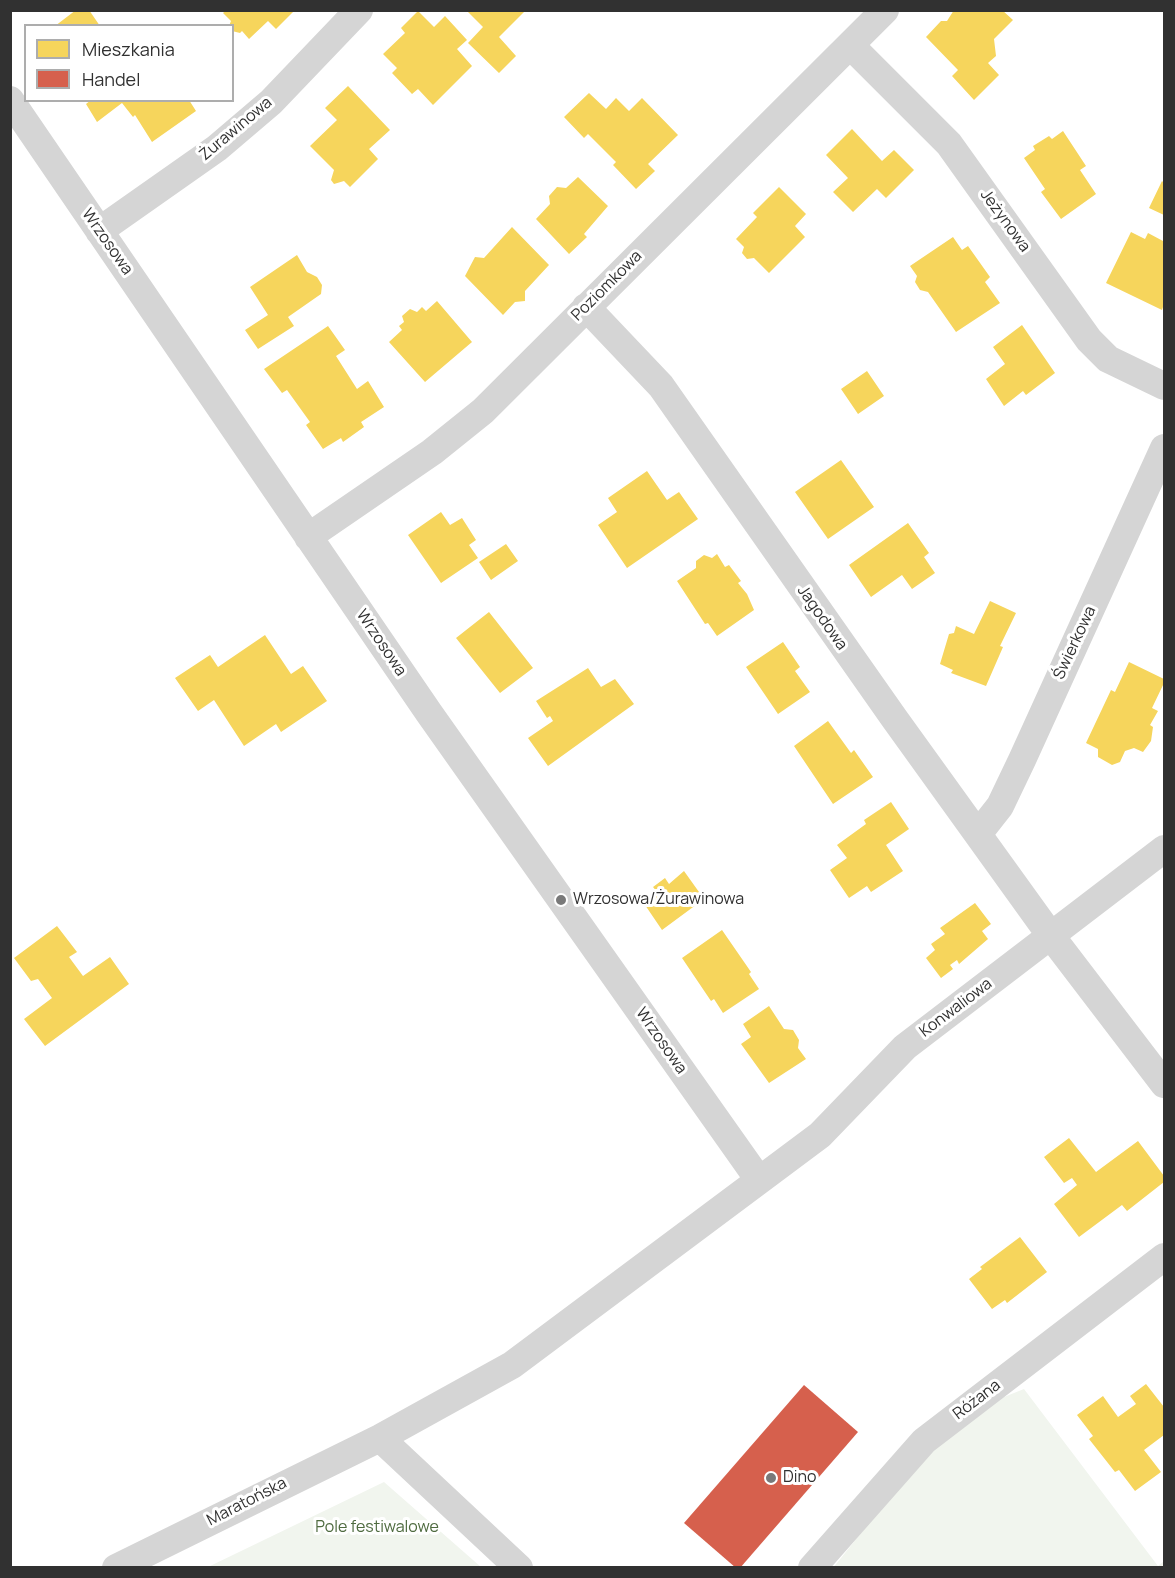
<!DOCTYPE html>
<html>
<head>
<meta charset="utf-8">
<style>
  body { margin:0 }
  #map { position:relative; width:1175px; height:1578px; overflow:hidden; background:#fff; font-family:Manrope,sans-serif }
  canvas { display:block }
  .frame { position:absolute; inset:0; border:12px solid #313131; pointer-events:none }
  .legend { position:absolute; left:24px; top:24px; width:210px; height:78px; box-sizing:border-box; background:#fff; border:2px solid #adadad; margin:0; padding:8px 10px; list-style:none; font-size:18px; color:#313131 }
  .legend li { display:flex; align-items:center; gap:12px; height:30px }
  .legend b { width:30px; border:2px solid #adadad }
</style>
</head>
<body>
<div id="map">
<canvas width="1175" height="1578"></canvas>
<div class="frame"></div>
<ul class="legend">
<li><b style="height:16px;background:#f6d55c"></b>Mieszkania</li>
<li><b style="height:16px;background:#d6604d"></b>Handel</li>
</ul>
</div>
<script>
const context = document.querySelector('canvas').getContext('2d');
context.lineJoin = 'round';
function paint(path, color) {
  context.fillStyle = color;
  context.fill(path, 'evenodd');
}
function toPath(rows) {
  const path = new Path2D();
  for (const r of rows) {
    path.moveTo(r[0], r[1]);
    for (let i = 2; i < r.length; i += 2) path.lineTo(r[i], r[i + 1]);
  }
  return path;
}
function stroke(path, color, width, dash) {
  context.strokeStyle = color;
  context.lineWidth = width;
  context.lineCap = dash ? 'butt' : 'round';
  context.setLineDash(dash || []);
  context.stroke(path);
}
function drawText(font, color, halo, rows, align = 'center') {
  context.font = font + ' Manrope,sans-serif';
  context.lineWidth = 6;
  context.setLineDash([]);
  context.textBaseline = 'middle';
  context.strokeStyle = halo;
  context.fillStyle = color;
  for (const [text, x, y, turn = 0] of rows) {
    context.save();
    context.translate(x, y);
    context.rotate((+turn || 0) * Math.PI / 180);
    context.textAlign = isNaN(turn) ? turn : align;
    if (halo) context.strokeText(text, 0, 0);
    context.fillText(text, 0, 0);
    context.restore();
  }
}
const green = toPath([
  [1024,1389,1158,1566,1164,1561,1164,1568,833,1568,954,1417],
  [384,1482,481,1567,208,1567]
]);
const homes = toPath([
  [76,10,89,10,100,26,55,26],
  [226,10,295,10,276,29,268,21,249,39,242,31,240,33,232,31,232,26,229,26,231,21,223,13],
  [466,10,526,10,499,37,516,56,499,73,468,43,483,27],
  [954,10,1002,10,1013,20,994,39,996,56,988,63,999,75,974,100,952,76,958,70,926,37,941,21,947,21],
  [418,11,434,27,445,16,467,40,457,49,472,66,433,105,418,89,412,94,392,73,397,68,383,54,405,33,401,28],
  [348,86,390,130,369,149,378,159,350,187,344,181,334,184,331,180,334,170,310,146,337,120,325,108],
  [589,93,606,109,616,98,629,111,642,98,678,135,648,164,655,171,636,189,613,165,616,162,588,134,584,138,564,117],
  [91,100,189,100,196,111,152,142,135,115,133,117,122,103,97,122,86,104],
  [852,129,882,161,894,150,914,170,886,198,877,189,853,212,833,192,848,178,826,155],
  [1063,131,1086,166,1080,170,1096,194,1061,219,1041,192,1045,189,1024,158,1035,150,1033,146,1049,136,1052,139],
  [578,177,608,206,584,234,587,237,569,254,536,219,550,204,549,196,557,187,566,188],
  [1162,181,1164,183,1164,215,1149,208],
  [779,187,806,214,795,226,805,237,769,273,754,258,747,259,742,253,744,247,736,239,757,217,753,213],
  [512,227,549,265,525,291,525,301,515,302,503,315,465,276,475,257,484,258],
  [1131,232,1145,239,1148,233,1163,241,1164,304,1162,310,1106,283],
  [953,237,962,250,968,246,990,277,985,282,1000,303,956,332,928,292,920,290,915,282,917,276,910,266],
  [297,255,307,272,317,277,322,285,321,294,288,317,294,326,258,349,245,330,268,315,250,287],
  [437,301,472,342,425,382,389,342,402,330,399,326,404,322,402,316,410,309,417,312,422,307,426,311],
  [1022,325,1055,373,1026,395,1023,391,1004,406,986,379,1005,364,993,347],
  [328,326,345,350,336,356,357,389,368,381,384,407,361,422,364,427,343,442,341,438,323,449,306,425,310,422,287,390,282,393,264,369],
  [867,371,884,396,858,414,841,389],
  [841,460,874,507,828,539,795,492],
  [647,471,667,500,679,492,698,519,627,568,598,525,617,512,608,498],
  [441,512,450,525,462,518,476,540,469,545,478,558,441,583,408,535],
  [908,523,929,553,924,557,935,573,912,589,902,575,871,597,849,565],
  [506,544,518,561,491,580,479,562],
  [717,554,725,567,729,565,741,581,738,583,747,594,754,610,717,636,708,623,705,624,677,581,696,568,696,561,704,555,712,558],
  [990,601,1016,613,1000,646,1003,647,986,686,951,673,953,670,940,664,949,634,954,633,956,626,974,634],
  [489,612,533,668,500,693,456,638],
  [265,635,291,674,303,666,327,701,281,732,276,724,244,746,214,700,198,711,175,678,210,655,218,667],
  [783,642,800,667,795,671,810,692,778,714,746,667],
  [1129,662,1164,679,1164,683,1152,708,1158,711,1150,725,1153,727,1151,741,1143,752,1134,748,1125,751,1120,762,1112,765,1098,757,1098,749,1086,743,1111,690,1115,692],
  [588,668,601,687,615,679,634,704,548,766,528,738,553,721,550,716,547,718,536,701],
  [828,721,851,753,854,750,873,777,833,804,794,746],
  [891,802,909,829,886,845,903,871,871,892,867,886,849,898,830,870,847,858,837,845,866,824,864,820],
  [684,871,704,899,662,930,643,902,657,892,653,887,665,878,669,884],
  [975,903,991,924,982,931,988,939,959,964,957,960,950,965,953,969,941,978,926,958,935,950,931,944,945,934,940,928],
  [57,926,77,952,69,957,83,976,110,957,129,984,45,1046,24,1019,52,998,38,979,31,981,14,958],
  [722,930,751,972,749,974,759,989,723,1013,714,999,711,1001,682,958],
  [769,1006,784,1029,793,1030,799,1040,798,1048,806,1059,769,1083,741,1044,751,1037,743,1024],
  [1069,1138,1096,1172,1138,1141,1164,1176,1164,1182,1127,1211,1122,1205,1079,1237,1054,1204,1077,1185,1072,1178,1064,1183,1044,1157],
  [1020,1237,1047,1272,1007,1303,1005,1300,992,1309,969,1279,982,1269,980,1267],
  [1146,1384,1164,1407,1164,1435,1144,1450,1161,1472,1135,1491,1119,1470,1115,1472,1089,1439,1093,1436,1077,1415,1103,1396,1118,1417,1136,1404,1130,1396]
]);
const shops = toPath([
  [804,1385,858,1432,740,1568,736,1568,684,1523]
]);
const minor = toPath([
  [850,45,949,144,1089,340,1108,359,1164,386],
  [10,100,429,713,759,1180],
  [99,231,217,148,271,102,359,10],
  [586,307,661,386,894,718,1051,936,1164,1084],
  [308,537,432,452,483,411,885,10],
  [978,834,1000,806,1022,760,1164,448],
  [380,1438,519,1568],
  [116,1568,380,1438,512,1365,820,1135,905,1047,1164,849],
  [812,1568,924,1441,1164,1257]
]);
const markers = [
  [561,900,6,"#797979"],
  [771,1478,6,"#797979"]
];
const streetNames = [
  ["Żurawinowa",236,129,-40],
  ["Jeżynowa",1005,221,54],
  ["Wrzosowa",107,242,55],
  ["Poziomkowa",607,286,-45],
  ["Jagodowa",822,618,55],
  ["Wrzosowa",381,643,56],
  ["Świerkowa",1075,643,-65],
  ["Konwaliowa",956,1008,-37],
  ["Wrzosowa",661,1041,55],
  ["Różana",977,1400,-37],
  ["Maratońska",247,1502,-27]
];
const poiNames = [
  ["Wrzosowa/Żurawinowa",573,900],
  ["Dino",783,1478]
];
const parkNames = [
  ["Pole festiwalowe",377,1528]
];
paint(green, '#f1f5ee');
paint(homes, '#f6d55c');
paint(shops, '#d6604d');
stroke(minor, '#d5d5d5', 28);
for (const [x, y, r, color] of markers) {
  const dot = new Path2D();
  dot.arc(x, y, r, 0, 2 * Math.PI);
  context.fillStyle = color;
  context.fill(dot);
  stroke(dot, '#fff', 2);
}
drawText('16px', '#313131', '#fff', streetNames);
drawText('16px', '#313131', '#fff', poiNames, 'left');
drawText('16px', '#4f6b40', '#fff', parkNames);
</script>
</body>
</html>
